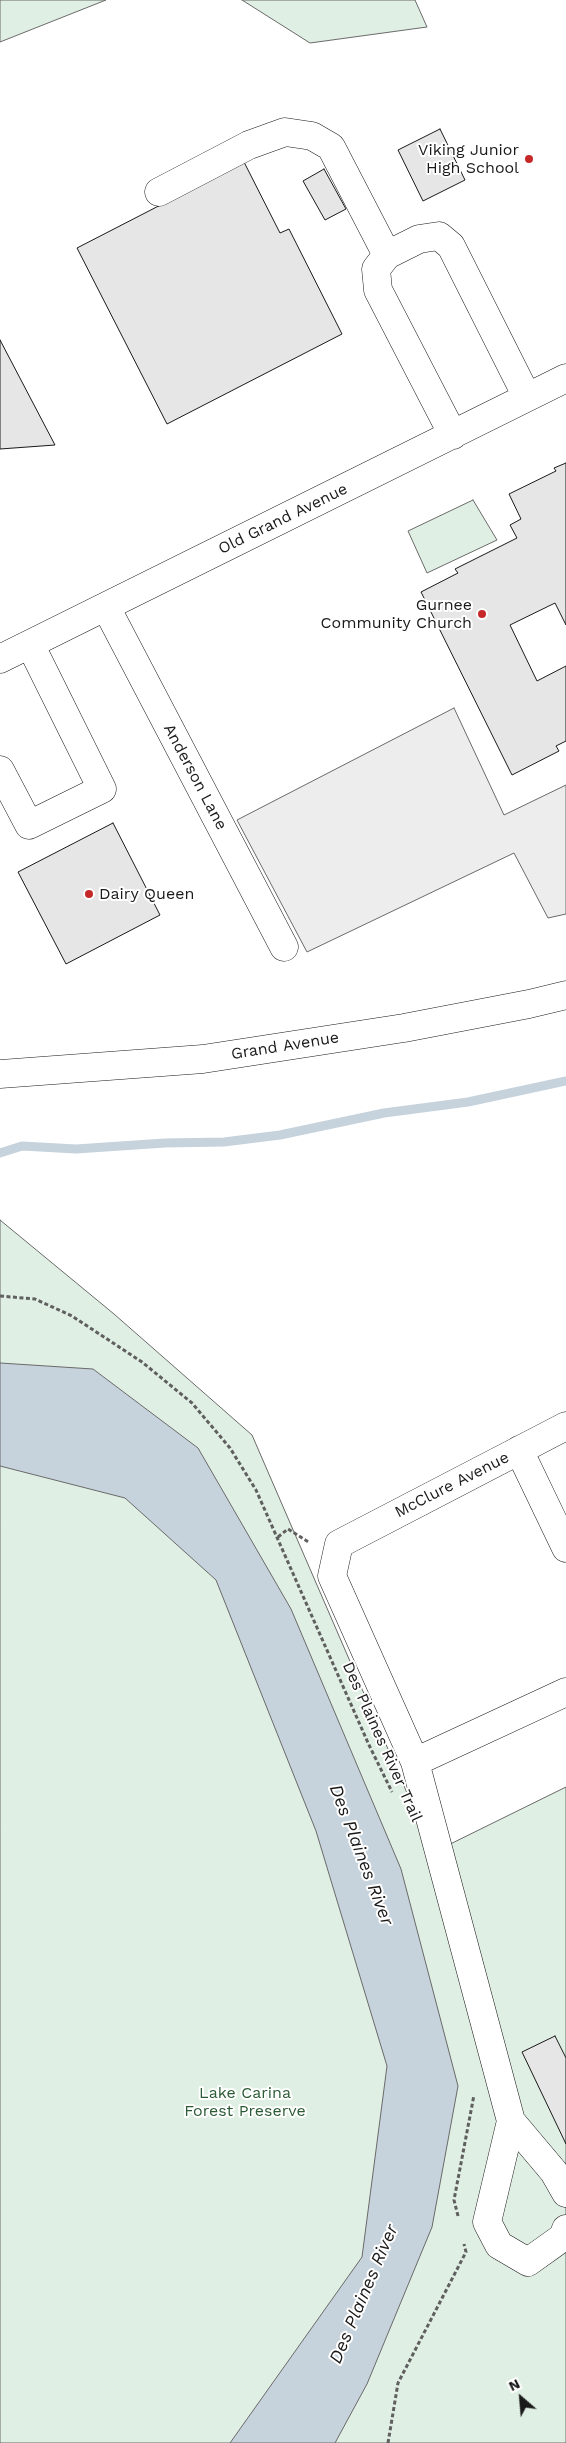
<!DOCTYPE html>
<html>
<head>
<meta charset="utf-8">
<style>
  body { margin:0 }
  #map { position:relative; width:566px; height:2443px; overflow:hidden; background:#fff; font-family:"Work Sans",sans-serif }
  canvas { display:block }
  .north { position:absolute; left:496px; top:2373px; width:50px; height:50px; -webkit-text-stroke:4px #fff; paint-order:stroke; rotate:333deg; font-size:14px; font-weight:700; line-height:20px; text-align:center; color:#1a1a1a }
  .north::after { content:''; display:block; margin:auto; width:18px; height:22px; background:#1a1a1a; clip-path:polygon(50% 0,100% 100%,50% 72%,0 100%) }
</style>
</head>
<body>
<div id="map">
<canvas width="566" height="2443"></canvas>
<div class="north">N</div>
</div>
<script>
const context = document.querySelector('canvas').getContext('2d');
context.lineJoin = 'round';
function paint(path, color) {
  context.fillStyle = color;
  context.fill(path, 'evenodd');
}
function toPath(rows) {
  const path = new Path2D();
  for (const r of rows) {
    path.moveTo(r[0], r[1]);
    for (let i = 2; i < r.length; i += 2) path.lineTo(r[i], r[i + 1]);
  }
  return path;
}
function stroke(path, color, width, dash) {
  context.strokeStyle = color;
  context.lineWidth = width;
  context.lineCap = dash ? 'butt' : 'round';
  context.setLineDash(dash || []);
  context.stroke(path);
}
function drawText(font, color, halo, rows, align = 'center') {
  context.font = font + ' "Work Sans",sans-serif';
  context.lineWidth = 4;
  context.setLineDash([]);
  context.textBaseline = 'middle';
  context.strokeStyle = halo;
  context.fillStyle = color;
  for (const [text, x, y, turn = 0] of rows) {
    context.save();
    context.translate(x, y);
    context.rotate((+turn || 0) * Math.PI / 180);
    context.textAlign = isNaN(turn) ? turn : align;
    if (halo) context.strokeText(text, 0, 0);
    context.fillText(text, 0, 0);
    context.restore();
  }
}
const green = toPath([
  [0,0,106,0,0,42,0,0],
  [242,0,415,0,427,27,310,43,242,0],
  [473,500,497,540,427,573,408,531,473,500],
  [0,1220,114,1314,252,1435,417,1816,430,1854,566,1787,566,2443,0,2443,0,1220]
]);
const parking = toPath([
  [454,708,504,815,566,785,566,914,548,918,514,853,307,952,237,820,454,708]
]);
const water = toPath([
  [0,1363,93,1369,198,1448,291,1609,401,1869,458,2086,432,2227,367,2384,335,2443,230,2443,362,2257,387,2066,316,1831,216,1580,125,1498,0,1466,0,1363]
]);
const stream = toPath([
  [0,1153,22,1146,76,1149,165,1143,224,1142,280,1135,384,1113,468,1102,566,1081]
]);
const building = toPath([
  [440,129,465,180,423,201,398,150,440,129],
  [244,162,280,233,289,229,342,334,167,424,77,248,244,162],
  [324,169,346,209,325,220,303,181,324,169],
  [0,340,55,445,0,449,0,340],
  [566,463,566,625,555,603,510,625,537,681,566,666,566,741,556,746,559,751,512,775,421,592,458,573,455,569,517,538,510,525,521,519,509,494,556,471,554,468,566,463],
  [113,823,160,915,66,964,18,872,113,823],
  [555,2036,566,2058,566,2144,522,2052,555,2036]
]);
const path = toPath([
  [0,1296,35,1299,72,1316,142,1362,192,1403,230,1448,256,1490,369,1745,392,1792],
  [278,1537,288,1529,310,1543],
  [458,2216,454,2200,474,2095],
  [388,2443,398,2383,466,2252,464,2244]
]);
const minor = toPath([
  [159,192,249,145,285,132,312,136,331,147,387,255,376,269,378,290,453,435],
  [387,255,419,239,439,236,451,246,527,397],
  [106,607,284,947],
  [0,659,566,378],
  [0,770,29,825,102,789,30,644],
  [566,1426,339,1544,332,1576,415,1762,566,1692],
  [519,1450,566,1548],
  [415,1762,511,2121,554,2172,566,2193],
  [511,2121,487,2222,499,2245,528,2262,563,2237,566,2229]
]);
const major = toPath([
  [0,1074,203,1059,404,1028,529,1004,566,995]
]);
const markers = [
  [529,159,5,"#c62828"],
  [482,614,5,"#c62828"],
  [89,894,5,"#c62828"]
];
const poiNames = [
  ["Viking Junior",519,150],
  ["High School",519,168],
  ["Gurnee",472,605],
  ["Community Church",472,623],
  ["Dairy Queen",99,894,"left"]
];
const streetNames = [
  ["Old Grand Avenue",283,519,-26],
  ["Anderson Lane",195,777,62],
  ["Grand Avenue",285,1046,-9],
  ["McClure Avenue",452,1485,-27],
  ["Des Plaines River Trail",382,1742,66]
];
const parkNames = [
  ["Lake Carina",245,2093],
  ["Forest Preserve",245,2111]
];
const waterNames = [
  ["Des Plaines River",361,1855,69],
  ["Des Plaines River",364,2294,-67]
];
paint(green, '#e0efe3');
stroke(green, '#6a6a6a', 1);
paint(parking, '#ededed');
stroke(parking, '#6a6a6a', 1);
paint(water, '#c6d2dc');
stroke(water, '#6a6a6a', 1);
stroke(stream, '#c6d2dc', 9);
paint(building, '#e6e6e6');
stroke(building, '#1a1a1a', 1);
stroke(minor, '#1a1a1a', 29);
stroke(major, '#1a1a1a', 29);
stroke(path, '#5f5f5f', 3, [4, 2.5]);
stroke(minor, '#fff', 28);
stroke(major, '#fff', 28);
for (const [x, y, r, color] of markers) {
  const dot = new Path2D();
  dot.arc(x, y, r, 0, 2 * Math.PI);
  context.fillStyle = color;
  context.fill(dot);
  stroke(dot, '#fff', 2);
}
drawText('16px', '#1a1a1a', '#fff', poiNames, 'right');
drawText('16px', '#1a1a1a', '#fff', streetNames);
drawText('16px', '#2b5a34', '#fff', parkNames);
drawText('italic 18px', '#1a1a1a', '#fff', waterNames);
</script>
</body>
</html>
